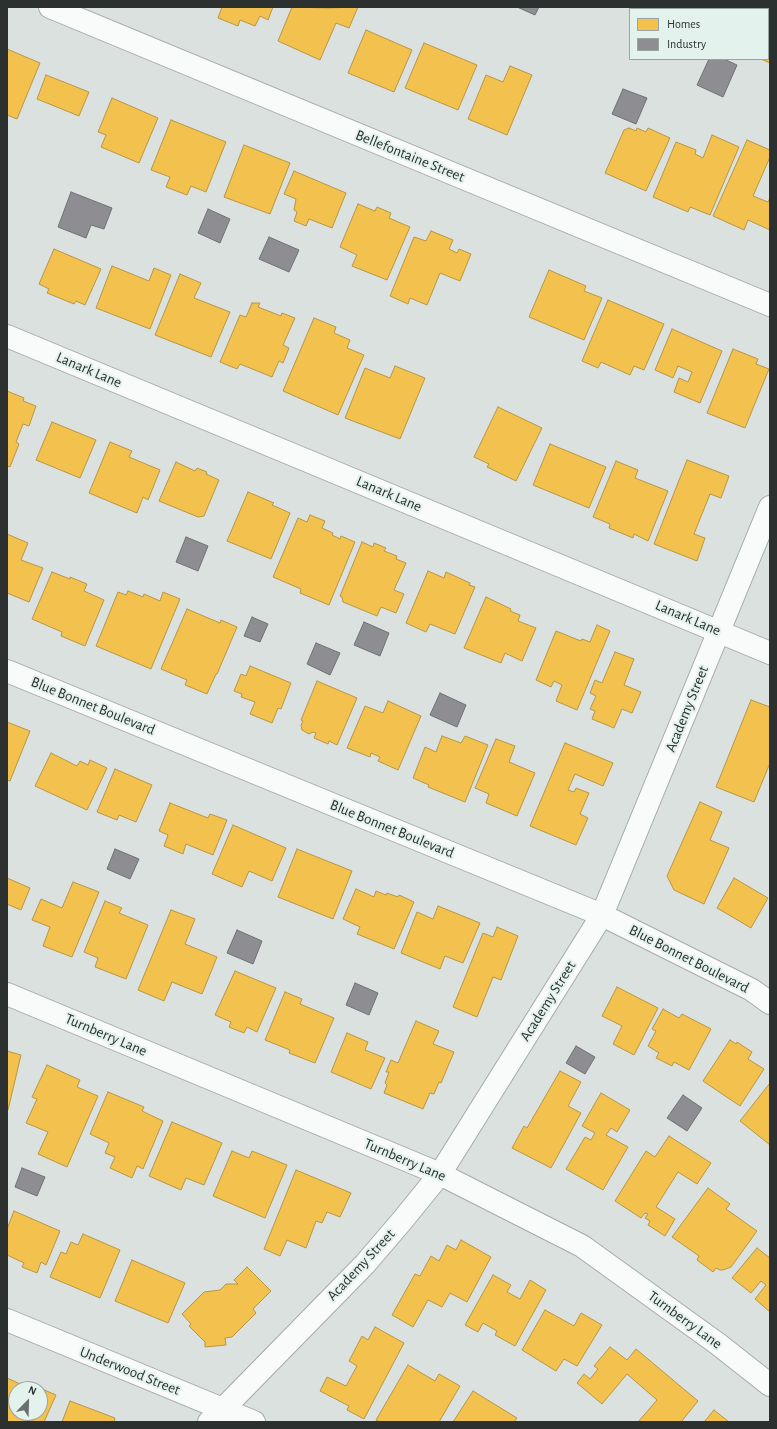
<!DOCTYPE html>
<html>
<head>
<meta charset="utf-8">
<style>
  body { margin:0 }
  #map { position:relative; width:777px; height:1429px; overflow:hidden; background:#dae1df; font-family:"Alegreya Sans",sans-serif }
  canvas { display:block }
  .frame { position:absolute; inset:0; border:8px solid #2c312f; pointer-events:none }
  .legend { position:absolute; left:629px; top:8px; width:140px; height:52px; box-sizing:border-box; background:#e4f2ee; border:1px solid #9aa5a2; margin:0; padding:5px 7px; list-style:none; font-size:12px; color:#2c312f }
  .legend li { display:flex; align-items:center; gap:8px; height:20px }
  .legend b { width:20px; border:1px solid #9aa5a2 }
  .north { position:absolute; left:8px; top:1381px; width:40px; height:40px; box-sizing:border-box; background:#e4f2ee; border:1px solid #9aa5a2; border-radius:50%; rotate:23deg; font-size:11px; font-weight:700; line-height:16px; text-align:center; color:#2c312f }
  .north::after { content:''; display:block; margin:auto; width:14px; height:18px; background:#696f6d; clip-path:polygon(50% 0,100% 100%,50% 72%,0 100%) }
</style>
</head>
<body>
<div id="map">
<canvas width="777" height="1429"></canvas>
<div class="frame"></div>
<ul class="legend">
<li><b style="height:11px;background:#f2c14e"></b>Homes</li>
<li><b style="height:11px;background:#8d8d92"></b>Industry</li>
</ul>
<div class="north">N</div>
</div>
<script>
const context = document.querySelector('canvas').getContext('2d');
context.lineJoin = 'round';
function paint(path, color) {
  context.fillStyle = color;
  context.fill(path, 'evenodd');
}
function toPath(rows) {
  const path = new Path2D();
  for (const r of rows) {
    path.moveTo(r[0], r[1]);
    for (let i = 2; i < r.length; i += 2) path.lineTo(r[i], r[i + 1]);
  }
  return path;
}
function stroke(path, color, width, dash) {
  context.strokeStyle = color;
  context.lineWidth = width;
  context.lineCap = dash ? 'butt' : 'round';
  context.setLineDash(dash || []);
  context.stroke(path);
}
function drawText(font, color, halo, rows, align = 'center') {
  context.font = font + ' "Alegreya Sans",sans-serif';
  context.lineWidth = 4;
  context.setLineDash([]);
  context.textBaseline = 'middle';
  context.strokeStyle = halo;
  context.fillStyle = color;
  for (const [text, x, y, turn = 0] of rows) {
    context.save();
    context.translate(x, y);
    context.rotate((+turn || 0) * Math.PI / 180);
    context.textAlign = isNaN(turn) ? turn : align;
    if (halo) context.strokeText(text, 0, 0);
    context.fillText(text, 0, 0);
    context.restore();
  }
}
const homes = toPath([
  [222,7,273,7,268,20,260,16,255,26,240,20,238,26,218,18,222,7],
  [292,7,328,8,358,7,349,28,336,23,320,60,278,41,292,7],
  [659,7,721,7,720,9,658,9,659,7],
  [768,17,770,18,770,63,761,59,768,59,768,17],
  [366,30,412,50,394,92,348,73,366,30],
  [424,43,477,65,458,110,405,88,424,43],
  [7,49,40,63,17,119,7,115,7,49],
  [510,66,532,75,507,135,468,119,486,75,503,82,510,66],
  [46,75,89,92,79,116,37,99,46,75],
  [112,98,158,118,139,163,101,147,106,135,98,132,112,98],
  [171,120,226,142,206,192,191,186,187,195,166,187,170,177,151,170,171,120],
  [629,128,636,131,637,128,646,132,648,128,670,138,646,191,605,173,624,130,629,128],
  [712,135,739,147,710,215,690,207,688,212,653,197,676,142,696,150,695,154,703,158,712,135],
  [747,140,770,150,770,157,753,196,768,202,770,198,770,230,748,220,744,230,713,216,747,140],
  [244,145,290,163,270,214,224,197,244,145],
  [294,171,346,193,332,228,309,219,306,226,294,221,297,212,294,210,296,199,284,194,294,171],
  [358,204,375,211,377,207,391,213,389,218,410,227,387,280,352,266,357,255,340,247,358,204],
  [431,231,453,240,449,249,457,253,459,249,471,254,460,281,440,273,427,305,410,298,408,304,390,296,414,237,426,241,431,231],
  [54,249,101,269,85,305,76,301,74,304,47,293,49,289,39,284,54,249],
  [112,266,149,281,154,268,171,275,150,329,96,308,112,266],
  [549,270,586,286,584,291,602,298,584,340,529,317,549,270],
  [180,274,201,283,194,298,230,312,211,357,155,335,180,274],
  [608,300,664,324,644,370,634,366,630,375,601,362,598,368,582,361,608,300],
  [252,303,260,303,258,307,281,316,282,313,295,318,283,345,289,348,283,363,279,361,272,377,240,364,237,369,220,362,240,315,246,317,252,303],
  [314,318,336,327,334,333,350,340,347,348,364,355,338,415,283,391,314,318],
  [672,329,722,351,700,403,674,392,679,378,688,382,692,372,678,366,673,378,655,370,672,329],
  [733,349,758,359,756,364,769,369,745,428,707,413,733,349],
  [395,366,425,378,400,439,345,418,365,368,390,378,395,366],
  [7,391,24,398,23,401,36,406,29,426,23,424,16,442,19,444,10,467,7,466,7,391],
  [498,407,542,428,516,481,487,467,489,464,474,457,498,407],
  [52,422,96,440,80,478,36,460,52,422],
  [110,442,132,451,129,457,160,470,148,500,143,497,137,513,89,493,110,442],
  [550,444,606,467,589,508,533,485,550,444],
  [687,460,729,476,721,498,710,494,694,534,705,538,697,561,654,544,687,460],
  [616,461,638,470,635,478,668,491,648,541,634,534,633,538,609,528,610,524,593,517,616,461],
  [176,462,195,471,197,468,207,472,206,474,219,480,204,516,198,517,159,501,176,462],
  [248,492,274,503,272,505,290,513,271,559,227,541,248,492],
  [310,515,325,521,322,528,333,533,332,535,340,539,341,536,355,542,329,605,300,593,301,589,273,577,298,518,307,522,310,515],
  [7,534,28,543,21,560,43,568,29,602,7,593,7,534],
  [362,542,373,547,374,543,386,548,384,551,397,556,396,559,406,563,394,590,404,594,396,613,381,607,377,616,343,602,342,597,340,596,362,542],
  [428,571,444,578,446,572,470,583,469,585,475,587,455,634,430,624,426,632,406,623,428,571],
  [52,572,70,579,70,577,87,584,84,591,104,600,85,646,61,636,62,632,32,619,52,572],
  [128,591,143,597,144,594,160,601,163,592,180,599,151,669,96,646,118,592,126,595,128,591],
  [486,597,511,609,510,611,520,615,518,621,536,628,522,661,505,653,501,663,464,648,486,597],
  [187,609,220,623,221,620,237,627,217,674,216,674,207,694,185,685,187,680,161,669,187,609],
  [597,625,610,631,577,710,556,701,562,685,554,681,551,687,536,680,556,631,581,641,582,639,590,642,597,625],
  [615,652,634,659,624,685,641,692,632,713,622,709,614,728,592,719,595,711,590,709,596,696,590,693,595,680,602,683,615,652],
  [250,666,291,683,281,709,278,708,272,723,250,714,255,702,241,697,242,694,234,691,241,674,246,676,250,666],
  [317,681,357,698,337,745,329,741,328,744,314,738,316,733,313,732,309,734,302,730,301,725,303,721,301,720,317,681],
  [751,700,770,707,770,763,754,802,716,787,751,700],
  [388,701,421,716,398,770,378,761,380,757,371,753,370,757,347,748,365,706,383,713,388,701],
  [7,722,30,731,10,781,7,780,7,722],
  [442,736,461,743,465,736,488,745,465,802,428,787,429,785,413,778,425,747,436,752,442,736],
  [496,739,515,746,509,762,535,773,517,816,486,803,489,794,475,788,496,739],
  [565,743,613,763,603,786,575,774,568,790,574,792,576,788,589,793,580,814,588,818,576,845,530,826,565,743],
  [51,753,77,766,80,761,88,765,90,760,107,768,87,810,35,786,51,753],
  [115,769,152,785,136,822,119,815,117,820,97,812,115,769],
  [700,802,722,812,710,840,729,848,704,904,674,890,667,876,700,802],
  [170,803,208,818,210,814,227,820,213,855,186,844,183,854,164,846,168,835,159,831,170,803],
  [233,825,286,848,272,881,249,871,242,887,212,874,233,825],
  [297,849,352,871,333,919,278,897,297,849],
  [7,878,30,888,21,910,7,904,7,878],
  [734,878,768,898,751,928,717,908,734,878],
  [73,882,99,892,72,957,43,946,50,927,32,920,41,899,62,908,73,882],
  [356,889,374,897,376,891,386,895,387,893,398,897,399,895,414,902,394,949,357,934,360,927,343,919,356,889],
  [105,901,122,908,119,913,148,925,126,979,95,967,98,958,84,952,105,901],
  [438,906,480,923,463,963,445,956,440,969,401,953,417,912,433,919,438,906],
  [171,910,195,919,185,944,217,957,202,994,172,982,164,1001,138,990,171,910],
  [497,927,518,936,501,980,493,977,477,1017,453,1007,483,933,493,937,497,927],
  [235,971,276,988,257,1032,247,1027,244,1033,229,1027,231,1022,215,1015,235,971],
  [617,987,658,1008,634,1055,613,1044,622,1026,602,1016,617,987],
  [285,992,302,999,300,1004,334,1018,315,1063,289,1053,290,1050,265,1040,285,992],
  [663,1009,679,1018,682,1014,711,1029,689,1070,674,1062,672,1066,656,1058,659,1053,648,1046,656,1031,652,1029,663,1009],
  [416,1021,439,1031,433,1044,454,1052,441,1083,439,1082,434,1094,430,1093,423,1109,384,1093,387,1085,385,1083,389,1072,386,1072,391,1060,398,1063,416,1021],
  [347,1033,368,1042,365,1050,385,1058,371,1089,331,1072,347,1033],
  [730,1040,736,1044,737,1042,752,1052,748,1059,764,1069,740,1106,703,1081,730,1040],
  [7,1051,21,1055,8,1110,7,1110,7,1051],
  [47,1065,80,1080,77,1087,98,1096,67,1167,38,1154,48,1132,26,1123,37,1099,32,1097,47,1065],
  [560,1071,581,1082,568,1106,581,1113,551,1168,512,1148,524,1126,527,1128,560,1071],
  [770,1083,770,1145,740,1121,770,1083],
  [108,1092,144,1107,142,1111,163,1121,143,1169,137,1166,132,1178,110,1168,115,1157,105,1153,109,1143,90,1134,108,1092],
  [601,1093,630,1110,617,1132,611,1128,606,1135,628,1147,603,1190,566,1169,585,1137,591,1140,595,1133,582,1126,601,1093],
  [172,1122,222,1143,204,1185,186,1178,181,1190,149,1176,172,1122],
  [669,1136,711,1163,697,1184,678,1172,656,1207,675,1219,665,1236,648,1225,650,1221,645,1218,648,1214,645,1213,641,1218,615,1201,646,1151,655,1157,669,1136],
  [232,1151,249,1158,252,1151,287,1165,265,1218,213,1196,232,1151],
  [296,1170,351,1193,340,1217,327,1212,322,1223,316,1221,306,1248,287,1240,280,1256,264,1249,296,1170],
  [708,1188,730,1204,726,1209,757,1231,731,1267,723,1270,720,1270,716,1268,713,1272,697,1260,699,1256,672,1237,708,1188],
  [14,1211,60,1231,46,1265,41,1262,37,1273,22,1267,24,1263,7,1255,7,1229,14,1211],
  [83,1234,120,1250,100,1298,50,1277,61,1252,66,1254,71,1242,78,1245,83,1234],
  [461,1240,491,1257,467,1302,450,1293,442,1307,428,1300,413,1327,392,1315,415,1274,420,1276,431,1256,439,1261,447,1245,456,1250,461,1240],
  [757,1248,770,1258,770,1312,755,1299,766,1285,761,1281,751,1293,732,1278,757,1248],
  [132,1260,185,1283,168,1323,115,1301,132,1260],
  [247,1267,271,1291,253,1309,256,1313,232,1337,225,1338,226,1345,205,1347,205,1342,189,1326,191,1324,182,1314,204,1292,220,1290,226,1284,238,1284,234,1280,247,1267],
  [493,1275,511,1285,507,1292,520,1299,530,1280,546,1290,515,1346,495,1335,497,1331,483,1323,478,1332,465,1325,493,1275],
  [545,1310,574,1326,581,1313,602,1325,577,1366,564,1359,556,1371,522,1350,545,1310],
  [375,1327,404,1343,364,1419,347,1410,349,1406,320,1391,327,1377,346,1386,357,1366,349,1361,362,1336,368,1340,375,1327],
  [610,1347,627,1360,636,1349,698,1401,681,1422,638,1422,657,1400,627,1374,602,1404,577,1383,584,1374,590,1379,598,1369,594,1366,610,1347],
  [408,1365,435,1381,439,1374,460,1386,439,1422,380,1422,376,1420,408,1365],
  [7,1378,27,1387,28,1383,56,1395,44,1422,7,1422,7,1378],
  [16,1389,40,1389,40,1413,16,1413,16,1389],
  [473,1391,517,1418,514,1422,453,1422,473,1391],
  [70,1401,115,1418,114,1422,62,1422,70,1401],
  [714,1410,729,1422,704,1422,714,1410]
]);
const industry = toPath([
  [517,7,539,7,535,15,517,7],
  [709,59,724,59,737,65,723,97,697,85,709,59],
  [623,89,647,98,636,124,612,114,623,89],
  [71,192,112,208,104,229,91,225,86,238,58,227,71,192],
  [208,209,230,219,220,243,198,233,208,209],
  [269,237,299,250,289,272,259,259,269,237],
  [186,537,208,546,198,571,176,562,186,537],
  [252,617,268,624,260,642,244,636,252,617],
  [364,622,389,633,380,656,354,645,364,622],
  [316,643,340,653,330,675,307,664,316,643],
  [440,693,466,705,457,727,430,715,440,693],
  [115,849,139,859,130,879,107,869,115,849],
  [237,930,262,941,253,964,227,953,237,930],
  [355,983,378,993,369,1015,346,1005,355,983],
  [576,1046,595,1057,585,1074,566,1063,576,1046],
  [683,1095,702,1108,687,1131,667,1118,683,1095],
  [22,1168,45,1177,37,1196,15,1187,22,1168]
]);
const minor = toPath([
  [50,7,770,305],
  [7,336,770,653],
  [7,671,602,915,752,990,770,1003],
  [7,994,440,1174,582,1246,718,1344,770,1385],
  [7,1320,254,1422],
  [209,1422,223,1409,365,1264,401,1222,440,1174,602,915,770,507]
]);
const streetNames = [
  ["Bellefontaine Street",410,156,22],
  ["Lanark Lane",89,370,23],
  ["Lanark Lane",389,494,23],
  ["Lanark Lane",688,618,23],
  ["Blue Bonnet Boulevard",93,706,22],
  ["Academy Street",687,709,-68],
  ["Blue Bonnet Boulevard",392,829,22],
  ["Blue Bonnet Boulevard",689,959,27],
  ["Academy Street",548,1001,-58],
  ["Turnberry Lane",106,1035,23],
  ["Turnberry Lane",405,1160,23],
  ["Academy Street",361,1265,-47],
  ["Turnberry Lane",685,1320,36],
  ["Underwood Street",130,1371,22]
];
paint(homes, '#f2c14e');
stroke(homes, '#b79645', 1);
paint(industry, '#8d8d92');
stroke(industry, '#707174', 1);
stroke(minor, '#a5aba9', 24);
stroke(minor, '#f9fafa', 22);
drawText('15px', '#2c312f', '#e4f2ee', streetNames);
</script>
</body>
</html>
